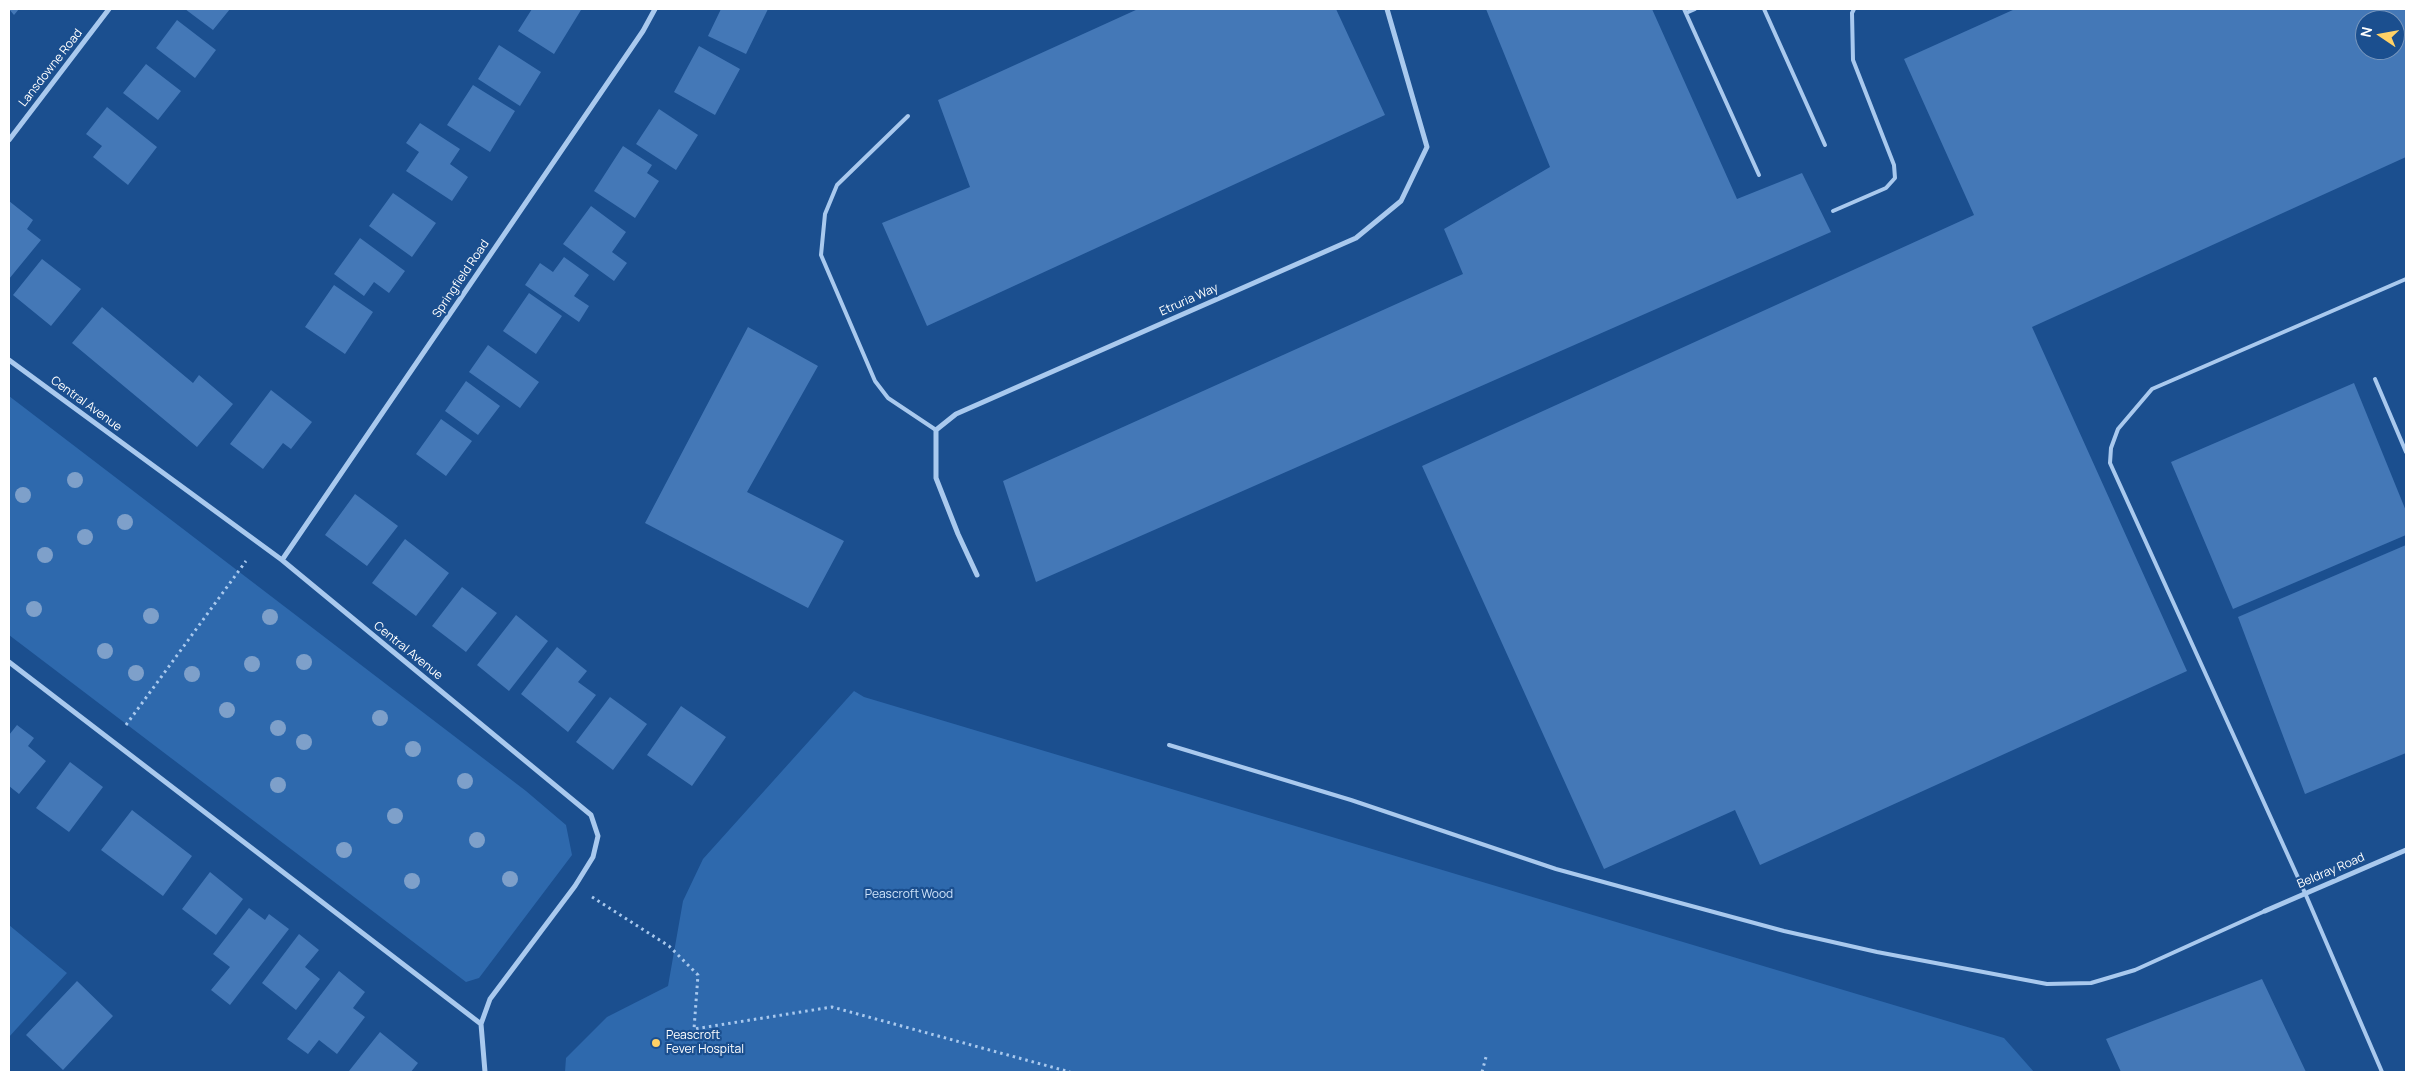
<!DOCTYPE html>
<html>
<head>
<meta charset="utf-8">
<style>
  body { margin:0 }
  #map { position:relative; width:2415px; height:1081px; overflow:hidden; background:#1b4f8f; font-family:Manrope,sans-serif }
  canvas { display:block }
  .frame { position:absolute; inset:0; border:10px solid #fff; pointer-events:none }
  .north { position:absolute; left:2355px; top:10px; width:50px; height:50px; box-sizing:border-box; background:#1b4f8f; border:1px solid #7695bc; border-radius:50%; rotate:282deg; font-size:14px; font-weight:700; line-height:20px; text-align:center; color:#fff }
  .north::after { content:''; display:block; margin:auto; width:18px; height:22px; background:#ffd166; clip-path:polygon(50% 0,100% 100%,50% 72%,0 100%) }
</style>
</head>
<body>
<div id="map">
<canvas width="2415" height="1081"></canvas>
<div class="frame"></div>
<div class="north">N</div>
</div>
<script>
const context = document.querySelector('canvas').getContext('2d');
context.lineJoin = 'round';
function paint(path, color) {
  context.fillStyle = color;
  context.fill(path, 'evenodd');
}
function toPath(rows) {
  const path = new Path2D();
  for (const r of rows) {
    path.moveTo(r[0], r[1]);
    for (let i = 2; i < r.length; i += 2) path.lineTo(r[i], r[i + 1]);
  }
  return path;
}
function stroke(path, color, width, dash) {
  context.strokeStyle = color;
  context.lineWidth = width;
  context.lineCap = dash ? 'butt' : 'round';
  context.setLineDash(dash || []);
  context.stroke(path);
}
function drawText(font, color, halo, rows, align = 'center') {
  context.font = font + ' Manrope,sans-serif';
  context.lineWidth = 4.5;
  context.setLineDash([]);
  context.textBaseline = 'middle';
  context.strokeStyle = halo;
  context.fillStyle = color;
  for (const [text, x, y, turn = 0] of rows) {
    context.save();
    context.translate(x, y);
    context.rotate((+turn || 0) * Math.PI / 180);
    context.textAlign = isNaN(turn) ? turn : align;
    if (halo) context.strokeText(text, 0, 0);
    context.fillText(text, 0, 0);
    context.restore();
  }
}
const green = toPath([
  [9,396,526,791,566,825,572,855,479,978,466,982,9,635],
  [854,691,864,697,2004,1038,2034,1072,565,1072,566,1058,607,1017,668,986,683,901,703,859],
  [9,925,67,973,9,1037]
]);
const building = toPath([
  [9,9,19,9,14,15],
  [185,9,230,9,213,30],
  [532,9,581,10,554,54,518,31],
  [721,9,768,9,746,54,708,36],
  [1138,9,1336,9,1385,115,927,326,882,223,970,187,938,100],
  [1486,9,1652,9,1737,199,1802,173,1831,232,1036,582,1003,481,1463,274,1444,229,1550,167],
  [2015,9,2406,9,2406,157,2032,327,2187,671,1760,865,1735,810,1604,869,1422,466,1974,215,1904,59],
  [2365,20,2395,20,2395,50,2365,50],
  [177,20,216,50,195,78,156,48],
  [499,45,541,72,520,106,478,79],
  [699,46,740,69,715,115,674,92],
  [146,64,181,91,158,120,123,93],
  [473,85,515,111,490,152,447,125],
  [107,107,157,147,128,185,93,157,102,146,86,134],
  [659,109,698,135,676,170,636,144],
  [420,123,460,149,450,164,468,177,452,201,406,171,419,152,406,143],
  [623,146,652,165,647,173,659,181,635,218,594,191],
  [393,193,436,223,412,257,369,226],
  [9,201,33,220,27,229,41,240,9,279],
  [591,206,626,232,612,252,627,263,614,281,563,244],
  [360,238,405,271,389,293,374,282,364,296,334,274],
  [564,257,589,275,574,296,589,306,579,322,525,285,540,263,553,272],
  [42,259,81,289,51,326,13,295],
  [334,285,373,312,345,354,305,327],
  [529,293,562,316,536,354,503,331],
  [102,307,193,383,199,375,233,404,197,447,72,343],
  [748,327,818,366,747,492,844,541,808,608,645,523],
  [488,345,539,382,520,408,469,372],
  [466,381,500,406,478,435,445,411],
  [2354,383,2406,511,2406,535,2233,609,2171,462],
  [271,390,312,422,291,449,283,443,263,469,230,444],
  [441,419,472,441,446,476,416,454],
  [355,494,398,526,367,566,325,535],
  [405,539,449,573,416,616,372,583],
  [2406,545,2406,753,2305,794,2238,617],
  [462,587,497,613,466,652,432,626],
  [516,615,548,641,509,691,477,665],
  [557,647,587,671,578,682,596,695,568,732,521,694],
  [610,697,647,724,613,770,576,742],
  [681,706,726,737,692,786,647,755],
  [17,725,34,738,28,746,46,761,19,794,9,786,9,735],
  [70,762,103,787,69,832,36,808],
  [132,810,192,856,163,896,101,850],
  [210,872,243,899,216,935,182,909],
  [249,908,265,920,269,914,289,929,230,1005,211,990,230,967,213,954],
  [299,934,319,950,305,967,320,979,296,1010,262,983],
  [339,971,365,992,353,1008,365,1017,337,1054,319,1040,308,1054,287,1039],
  [2262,979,2306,1072,2121,1072,2106,1039],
  [77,981,113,1016,63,1070,26,1035],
  [380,1032,418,1063,411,1072,349,1071]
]);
const path = toPath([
  [126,725,246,561],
  [592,897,669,946,698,975,694,1029,832,1007,1070,1072],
  [1482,1072,1486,1057]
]);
const service = toPath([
  [1684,9,1759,175],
  [1764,9,1825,145],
  [1686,13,1695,9],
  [908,116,837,185,825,214,821,255,875,381,888,398,936,430],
  [1833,211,1886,188,1895,178,1894,165,1853,60,1852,13,1854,9],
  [2375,379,2406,452],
  [1169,745,1351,800,1556,869,1673,901,1784,931,1877,952,2047,984,2091,983,2135,970,2265,911],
  [2382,1072,2305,893,2110,463,2111,448,2118,429,2152,389,2406,279]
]);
const minor = toPath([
  [9,140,109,9],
  [9,360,282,560,591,815,598,836,593,857,575,886,490,999,481,1024,485,1072],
  [282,560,643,31,655,9],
  [977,575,958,534,936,478,936,430,956,414,1356,238,1401,201,1427,147,1387,9],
  [9,662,481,1024],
  [2265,911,2406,850]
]);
const trees = [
  [75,480],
  [23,495],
  [125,522],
  [85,537],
  [45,555],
  [34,609],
  [151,616],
  [270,617],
  [105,651],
  [304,662],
  [252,664],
  [136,673],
  [192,674],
  [227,710],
  [380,718],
  [278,728],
  [304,742],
  [413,749],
  [465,781],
  [278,785],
  [395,816],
  [477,840],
  [344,850],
  [510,879],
  [412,881]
];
const markers = [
  [656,1043,5,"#ffd166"]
];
const streetNames = [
  ["Lansdowne Road",51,68,-52],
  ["Springfield Road",461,279,-56],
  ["Etruria Way",1189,300,-24],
  ["Central Avenue",86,404,36],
  ["Central Avenue",408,651,39],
  ["Beldray Road",2331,871,-23]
];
const parkNames = [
  ["Peascroft Wood",909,895]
];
const poiNames = [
  ["Peascroft",666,1036],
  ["Fever Hospital",666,1050]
];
paint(green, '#2e69ad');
paint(building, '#4478b7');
stroke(path, '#a9c9ee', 3, [2.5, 4]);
stroke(service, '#a9c9ee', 4);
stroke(minor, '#a9c9ee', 5);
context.fillStyle = '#7ea0ca';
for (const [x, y] of trees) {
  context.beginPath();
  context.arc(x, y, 8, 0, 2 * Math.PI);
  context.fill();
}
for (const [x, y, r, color] of markers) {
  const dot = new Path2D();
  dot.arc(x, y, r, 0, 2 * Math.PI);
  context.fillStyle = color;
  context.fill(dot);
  stroke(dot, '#1b4f8f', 2);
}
drawText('12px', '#fff', '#1b4f8f', streetNames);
drawText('12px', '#cfe3fa', '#1b4f8f', parkNames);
drawText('12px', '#fff', '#1b4f8f', poiNames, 'left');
</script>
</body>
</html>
